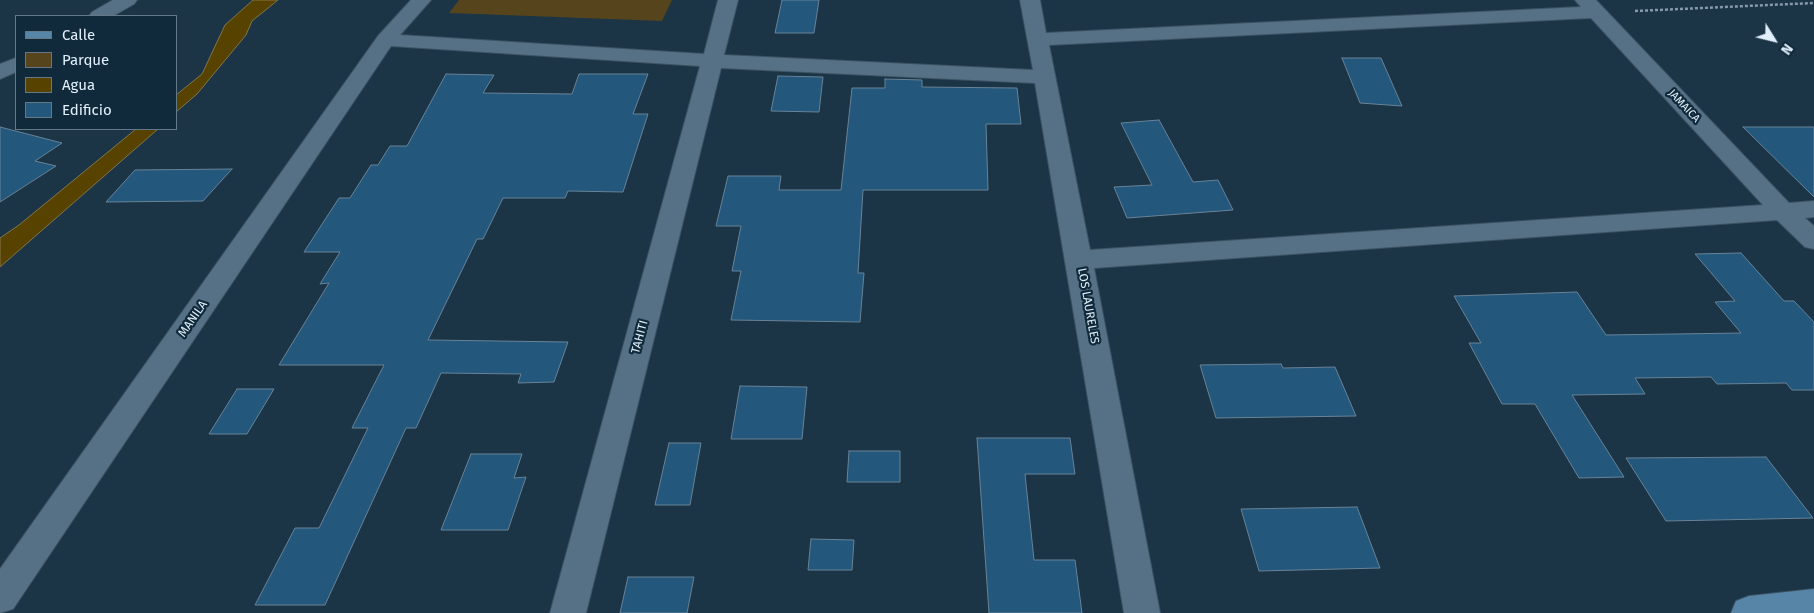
<!DOCTYPE html>
<html>
<head>
<meta charset="utf-8">
<style>
  body { margin:0 }
  #map { position:relative; width:1814px; height:613px; overflow:hidden; background:#1b3446; font-family:"Fira Sans",sans-serif }
  canvas { display:block }
  .legend { position:absolute; left:15px; top:15px; width:162px; height:115px; box-sizing:border-box; background:#112a3b; border:1px solid #647988; margin:0; padding:6px 9px; list-style:none; font-size:15px; color:#e0effb }
  .legend li { display:flex; align-items:center; gap:10px; height:25px }
  .legend b { width:25px; border:1px solid #647988 }
  .north { position:absolute; left:1749px; top:15px; width:50px; height:50px; -webkit-text-stroke:4px #112a3b; paint-order:stroke; rotate:126deg; font-size:14px; font-weight:700; line-height:20px; text-align:center; color:#e0effb }
  .north::after { content:''; display:block; margin:auto; width:18px; height:22px; background:#e0effb; clip-path:polygon(50% 0,100% 100%,50% 72%,0 100%) }
</style>
</head>
<body>
<div id="map">
<canvas width="1814" height="613"></canvas>
<ul class="legend">
<li><b style="height:6px;background:#5785a8"></b>Calle</li>
<li><b style="height:14px;background:#55441c"></b>Parque</li>
<li><b style="height:14px;background:#584200"></b>Agua</li>
<li><b style="height:14px;background:#23577b"></b>Edificio</li>
</ul>
<div class="north">N</div>
</div>
<script>
const context = document.querySelector('canvas').getContext('2d');
context.lineJoin = 'round';
function paint(path, color) {
  context.fillStyle = color;
  context.fill(path, 'evenodd');
}
function toPath(rows) {
  const path = new Path2D();
  for (const r of rows) {
    path.moveTo(r[0], r[1]);
    for (let i = 2; i < r.length; i += 2) path.lineTo(r[i], r[i + 1]);
  }
  return path;
}
function stroke(path, color, width, dash) {
  context.strokeStyle = color;
  context.lineWidth = width;
  context.lineCap = dash ? 'butt' : 'round';
  context.setLineDash(dash || []);
  context.stroke(path);
}
function drawText(font, color, halo, rows, align = 'center') {
  context.font = font + ' "Fira Sans",sans-serif';
  context.lineWidth = 4.5;
  context.setLineDash([]);
  context.textBaseline = 'middle';
  context.strokeStyle = halo;
  context.fillStyle = color;
  for (const [text, x, y, turn = 0] of rows) {
    context.save();
    context.translate(x, y);
    context.rotate((+turn || 0) * Math.PI / 180);
    context.textAlign = isNaN(turn) ? turn : align;
    if (halo) context.strokeText(text, 0, 0);
    context.fillText(text, 0, 0);
    context.restore();
  }
}
const green = toPath([
  [459,0,672,0,662,21,449,13]
]);
const water = toPath([
  [253,0,278,0,252,21,246,35,197,94,176,112,176,95,202,74,225,25,253,0],
  [136,129,158,129,0,267,0,238,19,225,136,129]
]);
const building = toPath([
  [782,0,819,0,814,33,775,33,782,0],
  [1342,58,1381,58,1402,106,1360,103,1342,58],
  [446,74,494,75,483,93,572,94,579,74,648,74,633,114,648,114,623,192,568,191,565,198,503,198,483,239,477,239,428,340,568,342,554,382,518,383,521,374,441,373,416,428,406,428,325,605,255,605,295,528,319,528,368,428,352,428,384,365,279,365,329,283,320,284,340,252,304,252,339,198,350,198,371,165,378,165,390,146,407,146,446,74],
  [778,76,823,77,819,112,771,111,778,76],
  [885,79,922,80,922,87,1017,88,1021,124,986,124,988,190,863,190,858,273,864,273,860,322,731,320,741,271,732,271,741,226,716,226,728,176,781,176,779,190,841,190,852,88,885,88,885,79],
  [1159,120,1193,182,1218,180,1233,210,1127,218,1114,187,1152,185,1121,123,1159,120],
  [0,127,62,143,35,161,56,166,0,202,0,127],
  [1743,127,1814,127,1814,197,1743,127],
  [232,169,203,201,106,202,135,170,232,169],
  [1741,253,1784,301,1794,301,1814,322,1814,390,1792,390,1786,383,1717,384,1711,377,1635,378,1645,394,1572,395,1624,477,1579,478,1535,404,1502,404,1469,343,1481,343,1454,296,1577,292,1606,335,1741,333,1715,302,1735,301,1695,254,1741,253],
  [1281,364,1283,368,1335,367,1356,416,1216,418,1200,365,1281,364],
  [740,386,807,387,802,439,731,439,740,386],
  [237,389,274,389,247,434,209,434,237,389],
  [977,438,1070,438,1075,474,1025,474,1034,560,1075,560,1082,613,989,613,977,438],
  [669,443,701,443,690,505,655,505,669,443],
  [849,451,900,451,900,482,847,482,849,451],
  [471,454,522,454,514,478,526,477,508,530,441,530,471,454],
  [1766,457,1813,518,1666,521,1626,458,1766,457],
  [1357,507,1380,568,1259,571,1241,509,1357,507],
  [811,539,854,540,852,570,808,570,811,539],
  [628,577,694,577,687,613,620,613,628,577]
]);
const path = toPath([
  [1635,11,1814,3]
]);
const minor = toPath([
  [113,0,137,0,134,4,113,16,89,16,92,12,113,0],
  [411,0,431,0,400,35,704,54,718,0,738,0,724,55,1033,70,1020,0,1040,0,1046,33,1581,7,1575,0,1596,0,1789,203,1814,201,1814,217,1805,218,1814,226,1814,249,1805,247,1777,220,1094,268,1160,613,1124,613,1035,83,721,68,586,613,550,613,700,66,391,46,13,609,0,613,0,569,378,36,411,0],
  [1591,18,1763,205,1090,250,1049,45,1591,18],
  [16,58,16,72,0,79,0,64,16,58]
]);
const major = toPath([
  [1814,589,1814,613,1731,613,1736,601,1749,596,1814,589]
]);
const farStreetnames = [
  ["JAMAICA",1684,106,47]
];
const streetNames = [
  ["LOS LAURELES",1088,306,80],
  ["MANILA",193,319,-55],
  ["TAHITI",640,337,-75]
];
paint(green, '#55441c');
paint(water, '#584200');
stroke(water, '#81764b', 1);
paint(building, '#23577b');
stroke(building, '#688398', 1);
stroke(minor, '#3c5262', 2);
stroke(major, '#3c5262', 2);
stroke(path, '#8599a8', 2.5, [3, 2]);
paint(minor, '#567186');
paint(major, '#5785a8');
drawText('11px', '#e0effb', '#112a3b', farStreetnames);
drawText('12px', '#e0effb', '#112a3b', streetNames);
</script>
</body>
</html>
